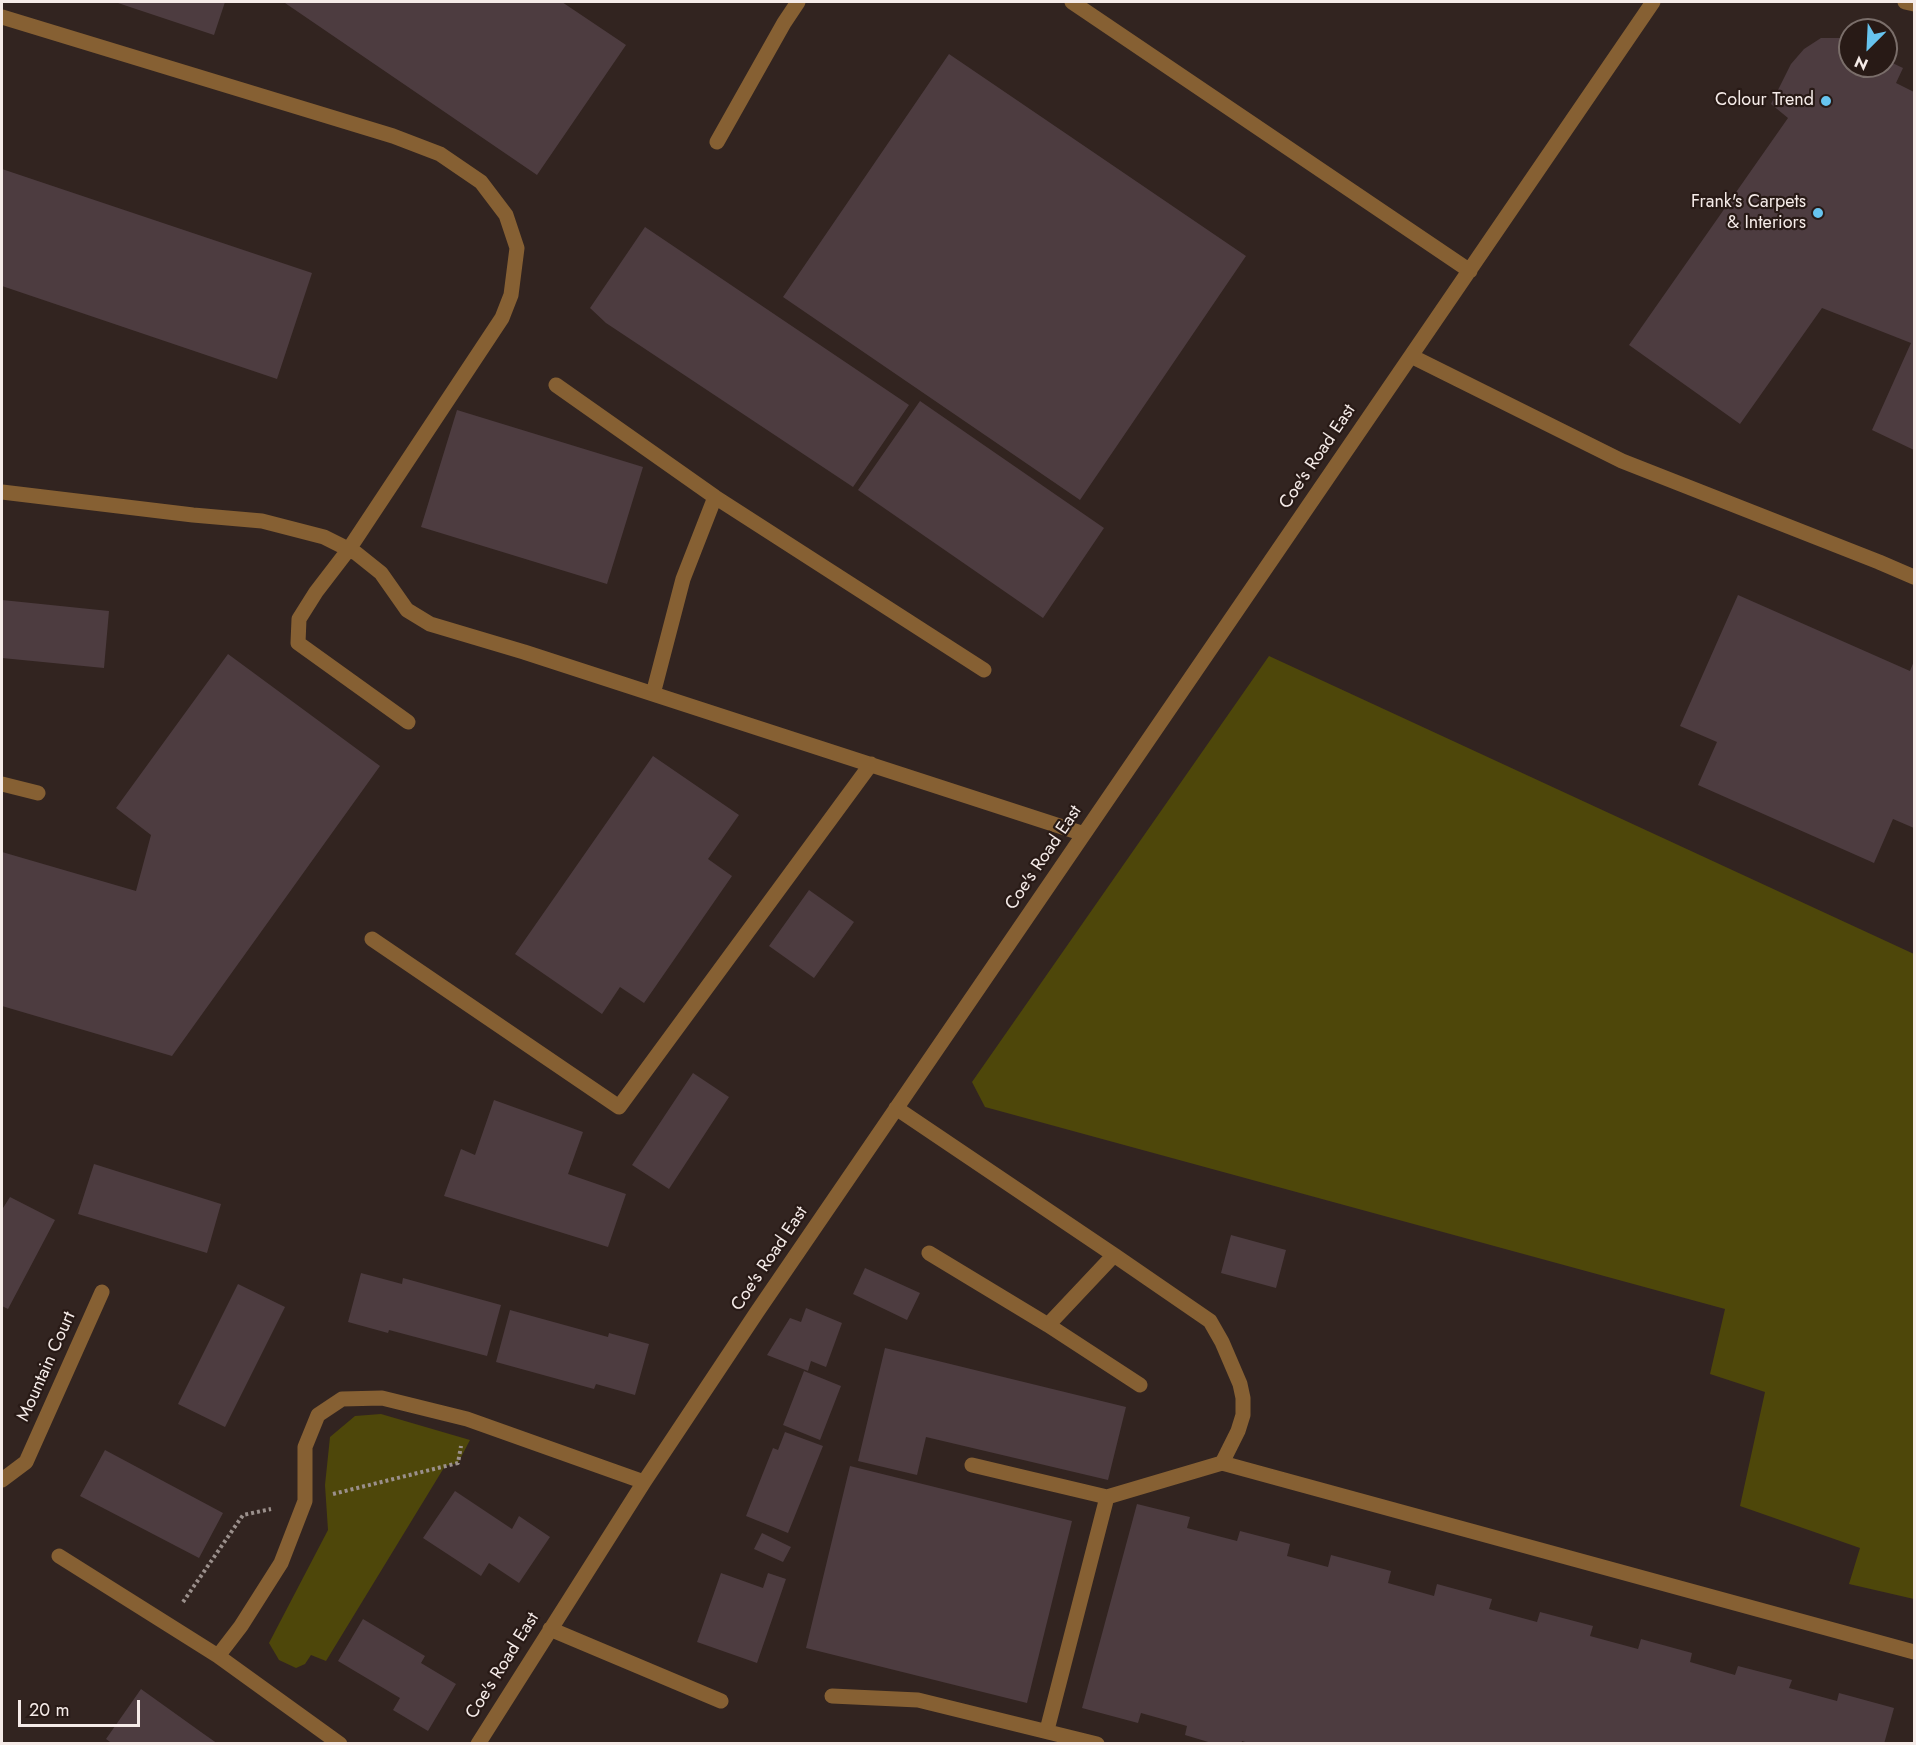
<!DOCTYPE html>
<html>
<head>
<meta charset="utf-8">
<style>
  body { margin:0 }
  #map { position:relative; width:1916px; height:1745px; overflow:hidden; background:#322420; font-family:Jost,sans-serif }
  canvas { display:block }
  .frame { position:absolute; inset:0; border:3px solid #f5ebe8; pointer-events:none }
  .north { position:absolute; left:1838px; top:18px; width:60px; height:60px; box-sizing:border-box; background:#281a16; border:2px solid #7a6e6a; border-radius:50%; rotate:204deg; font-size:16px; font-weight:700; line-height:24px; text-align:center; color:#f5ebe8 }
  .north::after { content:''; display:block; margin:auto; width:21px; height:27px; background:#67c4ef; clip-path:polygon(50% 0,100% 100%,50% 72%,0 100%) }
  .scale { position:absolute; left:18px; top:1700px; width:122px; height:27px; box-sizing:border-box; border:3px solid #f5ebe8; border-top:0; padding-left:8px; font-size:18px; line-height:21px; white-space:nowrap; color:#f5ebe8; -webkit-text-stroke:4px #281a16; paint-order:stroke }
</style>
</head>
<body>
<div id="map">
<canvas width="1916" height="1745"></canvas>
<div class="frame"></div>
<div class="north">N</div>
<div class="scale">20 m</div>
</div>
<script>
const context = document.querySelector('canvas').getContext('2d');
context.lineJoin = 'round';
function paint(path, color) {
  context.fillStyle = color;
  context.fill(path, 'evenodd');
}
function toPath(rows) {
  const path = new Path2D();
  for (const r of rows) {
    path.moveTo(r[0], r[1]);
    for (let i = 2; i < r.length; i += 2) path.lineTo(r[i], r[i + 1]);
  }
  return path;
}
function stroke(path, color, width, dash) {
  context.strokeStyle = color;
  context.lineWidth = width;
  context.lineCap = dash ? 'butt' : 'round';
  context.setLineDash(dash || []);
  context.stroke(path);
}
function drawText(font, color, halo, rows, align = 'center') {
  context.font = font + ' Jost,sans-serif';
  context.lineWidth = 4.5;
  context.setLineDash([]);
  context.textBaseline = 'middle';
  context.strokeStyle = halo;
  context.fillStyle = color;
  for (const [text, x, y, turn = 0] of rows) {
    context.save();
    context.translate(x, y);
    context.rotate((+turn || 0) * Math.PI / 180);
    context.textAlign = isNaN(turn) ? turn : align;
    if (halo) context.strokeText(text, 0, 0);
    context.fillText(text, 0, 0);
    context.restore();
  }
}
const green = toPath([
  [1269,656,1914,954,1914,1599,1849,1584,1860,1548,1740,1506,1765,1392,1710,1374,1725,1309,985,1107,972,1082],
  [381,1414,470,1440,458,1463,445,1466,326,1661,311,1655,305,1664,296,1668,279,1660,269,1643,328,1530,325,1485,330,1437,355,1416]
]);
const building = toPath([
  [115,2,225,2,214,35],
  [286,2,562,2,626,45,537,175,285,3],
  [1821,38,1842,38,1850,42,1850,66,1886,66,1886,60,1903,68,1896,83,1914,92,1914,450,1872,430,1911,343,1822,308,1740,424,1629,345,1788,118,1771,104,1791,64,1804,49],
  [949,54,1246,256,1080,500,783,297],
  [2,169,312,273,277,379,2,286],
  [645,227,909,405,853,487,606,323,590,308],
  [920,401,1104,528,1043,618,858,490],
  [457,410,643,467,607,584,421,527],
  [1738,595,1910,671,1914,661,1914,828,1893,819,1874,863,1698,785,1717,742,1680,726],
  [2,600,109,611,104,668,2,658],
  [228,654,380,766,172,1056,2,1006,2,852,136,891,151,835,116,808],
  [653,756,739,815,708,859,732,876,644,1003,620,987,602,1014,515,954],
  [809,890,854,922,814,978,769,946],
  [693,1073,729,1097,669,1189,632,1165],
  [494,1100,583,1132,568,1174,626,1194,608,1247,444,1196,461,1149,475,1155],
  [94,1164,221,1204,207,1253,78,1214],
  [10,1197,55,1220,8,1309,2,1306,2,1208,3,1208],
  [1231,1235,1286,1250,1276,1288,1221,1273],
  [865,1268,920,1293,907,1320,853,1294],
  [361,1273,402,1284,403,1278,501,1305,487,1356,389,1330,388,1333,348,1322],
  [238,1284,285,1307,225,1427,178,1404],
  [806,1308,842,1323,826,1367,811,1361,808,1371,767,1355,790,1318,801,1322],
  [510,1310,608,1337,609,1333,649,1344,635,1395,596,1384,594,1389,496,1362],
  [885,1348,1126,1407,1108,1480,926,1437,917,1475,858,1461],
  [804,1371,841,1386,820,1440,783,1425],
  [785,1432,823,1446,788,1533,746,1516,773,1448,778,1450],
  [105,1450,223,1513,199,1558,80,1496],
  [850,1466,1072,1521,1027,1703,806,1648],
  [455,1491,512,1529,519,1516,550,1537,519,1583,489,1563,481,1576,423,1538],
  [1137,1504,1190,1517,1187,1528,1237,1541,1240,1531,1290,1544,1287,1556,1328,1567,1331,1555,1391,1571,1388,1583,1434,1596,1437,1584,1492,1599,1489,1609,1537,1622,1540,1612,1593,1626,1590,1636,1638,1649,1641,1639,1692,1653,1690,1662,1735,1675,1738,1666,1792,1680,1789,1688,1837,1701,1839,1693,1894,1708,1884,1744,1252,1744,1242,1741,1241,1744,1215,1744,1185,1735,1187,1726,1141,1713,1138,1723,1082,1708],
  [762,1533,791,1547,783,1562,754,1549],
  [721,1573,763,1588,768,1573,786,1579,757,1663,697,1642],
  [363,1619,425,1656,421,1663,456,1684,428,1731,393,1710,400,1698,338,1661],
  [141,1689,201,1732,218,1744,113,1744,106,1739]
]);
const path = toPath([
  [333,1494,458,1463,461,1446],
  [183,1602,243,1515,271,1509]
]);
const minor = toPath([
  [1072,2,1470,271],
  [1905,2,1914,4],
  [2,17,393,136,440,154,481,182,506,215,517,248,511,295,502,318,349,549,316,592,299,619,298,643,408,722],
  [717,142,784,23,798,2],
  [1411,356,1622,461,1879,562,1914,577],
  [556,385,715,497,984,670],
  [2,492,193,515,262,521,324,537,356,553,381,573,407,610,430,624,524,652,1084,834],
  [653,694,683,579,715,497],
  [2,784,38,793],
  [372,939,619,1107,871,764],
  [896,1108,1114,1255],
  [929,1253,1048,1325],
  [1140,1385,1048,1325,1114,1255,1210,1321,1222,1342,1240,1384,1243,1398,1243,1415,1238,1431,1222,1463,1914,1652],
  [972,1465,1107,1497],
  [2,1480,26,1462,102,1292],
  [59,1556,218,1656],
  [550,1629,721,1701],
  [832,1696,918,1700,1097,1744],
  [1047,1730,1107,1497,1222,1463],
  [340,1744,218,1656,241,1626,281,1563,305,1501,305,1447,318,1415,342,1399,382,1398,467,1419,644,1482],
  [478,1744,644,1482,757,1312,1653,2]
]);
const markers = [
  [1826,101,6,"#67c4ef"],
  [1818,213,6,"#67c4ef"]
];
const poiNames = [
  ["Colour Trend",1814,101],
  ["Frank's Carpets",1806,203],
  ["& Interiors",1806,224]
];
const streetNames = [
  ["Coe's Road East",1318,457,-56],
  ["Coe's Road East",1044,858,-56],
  ["Coe's Road East",770,1259,-56],
  ["Mountain Court",47,1367,-66],
  ["Coe's Road East",503,1666,-58]
];
paint(green, '#4e470a');
paint(building, '#4d3c40');
stroke(path, '#9b908c', 4, [3, 3]);
stroke(minor, '#866033', 15);
for (const [x, y, r, color] of markers) {
  const dot = new Path2D();
  dot.arc(x, y, r, 0, 2 * Math.PI);
  context.fillStyle = color;
  context.fill(dot);
  stroke(dot, '#281a16', 2);
}
drawText('18px', '#f5ebe8', '#281a16', poiNames, 'right');
drawText('18px', '#f5ebe8', '#281a16', streetNames);
</script>
</body>
</html>
